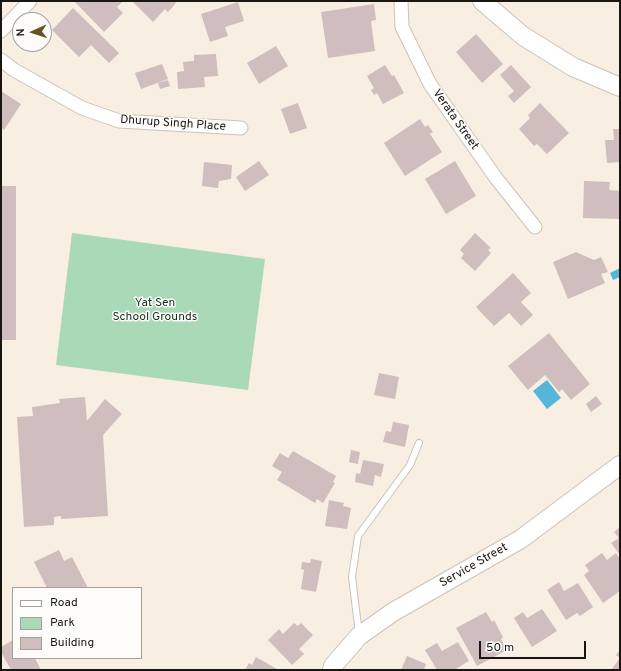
<!DOCTYPE html>
<html>
<head>
<meta charset="utf-8">
<style>
  body { margin:0 }
  #map { position:relative; width:621px; height:671px; overflow:hidden; background:#f8eee2; font-family:Overpass,sans-serif }
  canvas { display:block }
  .frame { position:absolute; inset:0; border:2px solid #1a1713; pointer-events:none }
  .legend { position:absolute; left:12px; top:587px; width:130px; height:72px; box-sizing:border-box; background:#fefcfa; border:1px solid #a3a09e; margin:0; padding:5px 7px; list-style:none; font-size:12px; color:#1a1713 }
  .legend li { display:flex; align-items:center; gap:8px; height:20px }
  .legend b { width:20px; border:1px solid #a3a09e }
  .north { position:absolute; left:12px; top:12px; width:40px; height:40px; box-sizing:border-box; background:#fefcfa; border:1px solid #a3a09e; border-radius:50%; rotate:267deg; font-size:11px; font-weight:700; line-height:16px; text-align:center; color:#1a1713 }
  .north::after { content:''; display:block; margin:auto; width:14px; height:18px; background:#665321; clip-path:polygon(50% 0,100% 100%,50% 72%,0 100%) }
  .scale { position:absolute; left:479px; top:641px; width:107px; height:18px; box-sizing:border-box; border:2px solid #1a1713; border-top:0; padding-left:5px; font-size:12px; line-height:14px; white-space:nowrap; color:#1a1713; -webkit-text-stroke:3px #fefcfa; paint-order:stroke }
</style>
</head>
<body>
<div id="map">
<canvas width="621" height="671"></canvas>
<div class="frame"></div>
<ul class="legend">
<li><b style="height:5px;background:#fff"></b>Road</li>
<li><b style="height:11px;background:#a9d9b7"></b>Park</li>
<li><b style="height:11px;background:#cfbebd"></b>Building</li>
</ul>
<div class="north">N</div>
<div class="scale">50 m</div>
</div>
<script>
const context = document.querySelector('canvas').getContext('2d');
context.lineJoin = 'round';
function paint(path, color) {
  context.fillStyle = color;
  context.fill(path, 'evenodd');
}
function toPath(rows) {
  const path = new Path2D();
  for (const r of rows) {
    path.moveTo(r[0], r[1]);
    for (let i = 2; i < r.length; i += 2) path.lineTo(r[i], r[i + 1]);
  }
  return path;
}
function stroke(path, color, width, dash) {
  context.strokeStyle = color;
  context.lineWidth = width;
  context.lineCap = dash ? 'butt' : 'round';
  context.setLineDash(dash || []);
  context.stroke(path);
}
function drawText(font, color, halo, rows, align = 'center') {
  context.font = font + ' Overpass,sans-serif';
  context.lineWidth = 3;
  context.setLineDash([]);
  context.textBaseline = 'middle';
  context.strokeStyle = halo;
  context.fillStyle = color;
  for (const [text, x, y, turn = 0] of rows) {
    context.save();
    context.translate(x, y);
    context.rotate((+turn || 0) * Math.PI / 180);
    context.textAlign = isNaN(turn) ? turn : align;
    if (halo) context.strokeText(text, 0, 0);
    context.fillText(text, 0, 0);
    context.restore();
  }
}
const green = toPath([
  [72,233,265,259,248,390,56,365]
]);
const water = toPath([
  [620,268,620,277,613,280,610,273],
  [547,380,561,398,547,409,533,391]
]);
const building = toPath([
  [74,1,123,1,117,7,123,13,104,32],
  [132,1,174,1,176,3,168,12,165,9,153,22],
  [238,2,244,21,225,27,228,36,210,42,201,14],
  [374,4,376,20,371,21,375,51,328,58,321,12],
  [73,8,119,53,109,63,91,45,79,57,52,30],
  [476,34,503,64,482,83,456,52],
  [276,46,288,66,259,84,247,63],
  [216,54,218,76,204,77,205,87,178,89,177,72,184,71,183,62,194,61,194,55],
  [162,64,168,79,141,89,135,73],
  [385,65,392,76,394,75,404,93,383,104,377,93,374,95,371,90,374,88,367,76],
  [511,65,531,87,514,103,508,96,514,91,500,75],
  [168,80,170,86,160,89,158,83],
  [1,91,21,104,4,130,1,127],
  [298,103,307,128,290,134,281,109],
  [540,103,569,133,547,154,537,144,534,146,519,129,530,118,528,115],
  [420,119,425,127,428,125,433,132,430,134,442,152,405,176,384,143],
  [613,129,620,129,620,162,607,163,605,140,614,140],
  [259,161,269,175,245,191,236,177],
  [455,161,476,196,446,214,425,179],
  [204,162,232,165,231,179,219,181,218,188,202,186],
  [584,181,610,182,609,190,620,191,620,219,583,218],
  [1,186,16,186,16,340,1,340],
  [475,233,491,248,488,250,491,253,475,271,461,258,464,254,460,250],
  [576,252,594,260,601,257,608,272,601,274,605,283,568,299,553,262],
  [513,273,531,293,521,302,533,315,521,326,509,313,494,326,476,307],
  [549,333,590,384,571,400,562,389,559,392,545,375,528,390,508,366],
  [379,373,399,377,395,399,374,395],
  [596,396,602,404,591,412,586,404],
  [85,397,87,421,105,399,122,414,103,435,108,516,61,519,61,516,54,517,54,525,24,527,17,417,33,416,32,407,60,403,59,399],
  [393,422,409,425,405,447,383,442,386,431,391,432],
  [351,450,360,452,358,464,349,462],
  [293,451,336,476,333,482,335,483,323,503,317,499,315,503,277,480,282,472,272,466,280,453,288,458],
  [363,460,384,464,381,477,375,475,373,486,355,482,356,473,360,474],
  [329,500,344,503,343,506,351,508,347,529,325,526],
  [620,527,620,555,611,543,619,538,614,532],
  [59,550,64,561,72,557,88,588,47,588,34,562],
  [602,553,607,560,616,553,620,559,620,591,603,603,584,575,589,571,585,565],
  [311,559,322,561,316,592,301,589,304,570,301,569,302,562,310,563],
  [559,582,564,591,578,583,593,607,580,616,577,613,566,620,547,590],
  [542,609,557,631,532,647,514,618,523,612,527,618],
  [486,612,492,622,494,620,503,637,501,639,507,650,477,666,456,628],
  [294,623,298,626,301,623,313,635,299,649,304,654,292,665,268,640,279,629,283,634],
  [13,640,13,658,35,658,41,670,11,670,1,652,1,647],
  [458,642,469,661,454,670,437,670,425,650,437,643,442,651],
  [620,650,620,670,611,670,620,658,616,655],
  [407,656,426,664,424,670,401,670],
  [256,657,277,669,276,670,245,670,249,663,252,665]
]);
const service = toPath([
  [359,634,352,577,358,536,410,465,419,443]
]);
const minor = toPath([
  [401,1,402,27,430,84,496,178,535,227],
  [1,31,30,1],
  [1,60,14,70,82,108,119,121,241,128]
]);
const secondary = toPath([
  [482,1,523,36,573,67,620,87],
  [332,670,333,666,359,636,393,612,521,539,620,465]
]);
const streetNames = [
  ["Verata Street",455,120,55],
  ["Dhurup Singh Place",173,124,4],
  ["Service Street",474,566,-30]
];
const parkNames = [
  ["Yat Sen",155,304],
  ["School Grounds",155,318]
];
paint(green, '#a9d9b7');
paint(water, '#55b6d9');
paint(building, '#cfbebd');
stroke(service, '#ccc3b7', 8);
stroke(minor, '#ccc3b7', 15);
stroke(secondary, '#ccc3b7', 20);
stroke(service, '#fff', 6);
stroke(minor, '#fff', 13);
stroke(secondary, '#fff', 18);
drawText('12px', '#1a1713', '#fefcfa', streetNames);
drawText('12px', '#10311c', '#fefcfa', parkNames);
</script>
</body>
</html>
